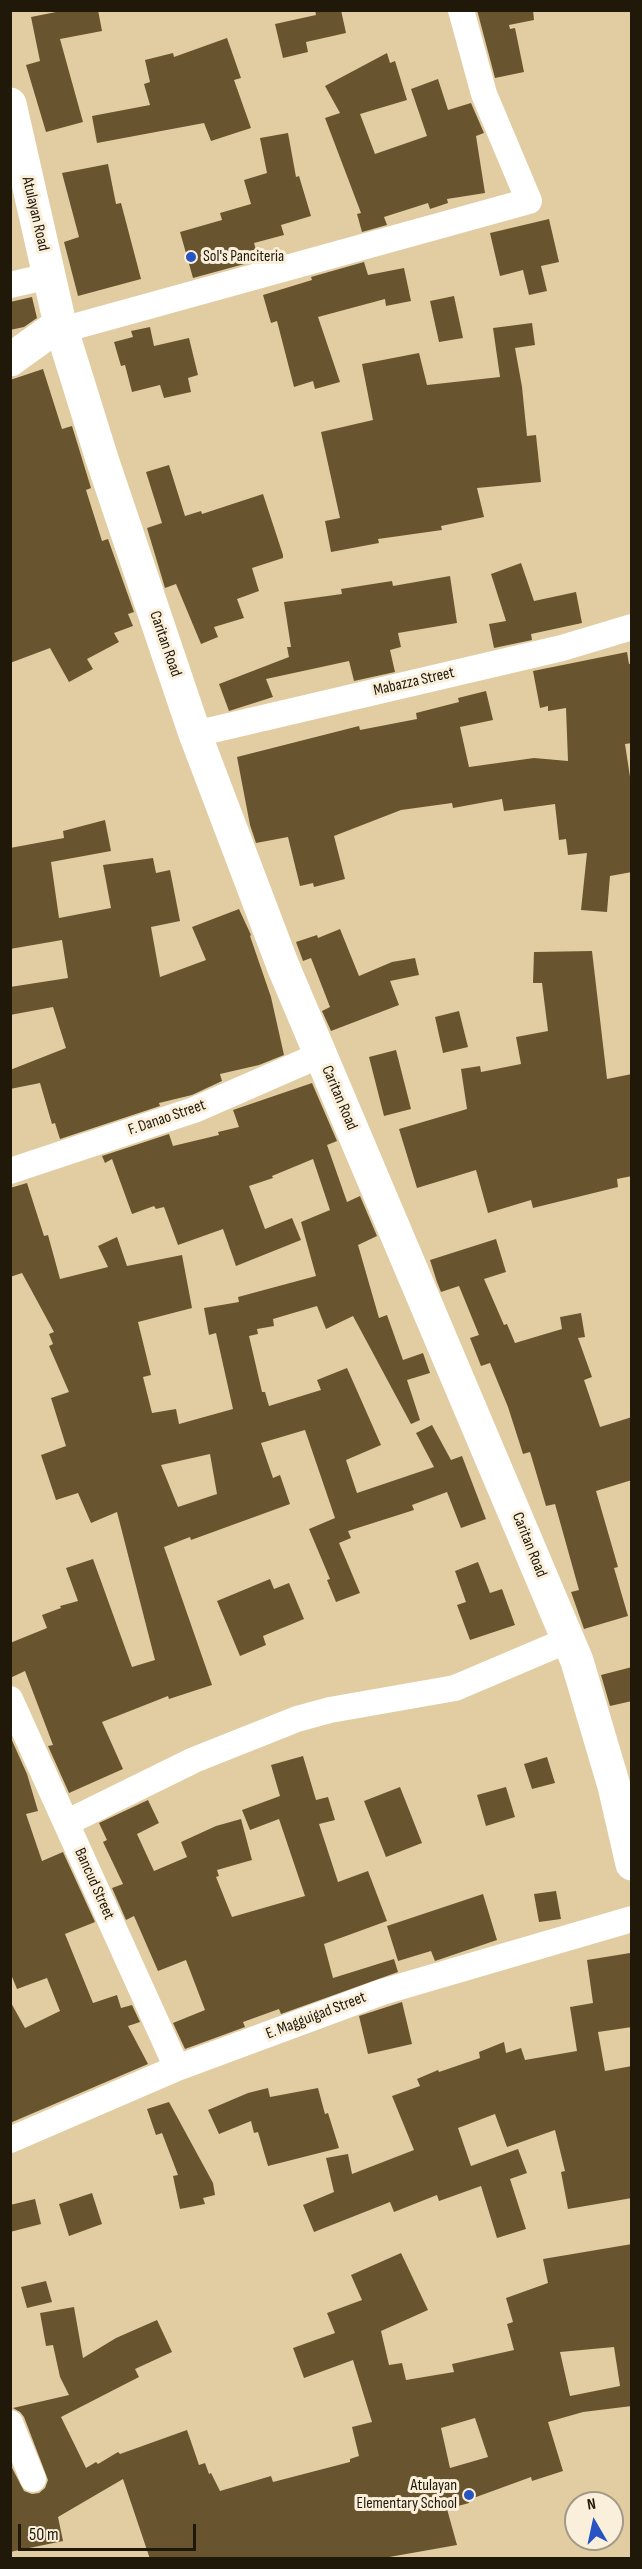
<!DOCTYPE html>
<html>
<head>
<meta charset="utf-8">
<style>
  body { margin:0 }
  #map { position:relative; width:642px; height:2569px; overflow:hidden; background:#e2cda3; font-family:"Sofia Sans Condensed",sans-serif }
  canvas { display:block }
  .frame { position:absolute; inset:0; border:12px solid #201808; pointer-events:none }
  .north { position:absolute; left:564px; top:2491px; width:60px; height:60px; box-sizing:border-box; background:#f9efda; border:2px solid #a29986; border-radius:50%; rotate:351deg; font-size:16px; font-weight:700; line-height:24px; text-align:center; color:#201808 }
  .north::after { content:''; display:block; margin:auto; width:21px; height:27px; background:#2853c2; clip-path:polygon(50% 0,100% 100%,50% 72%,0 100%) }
  .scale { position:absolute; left:18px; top:2524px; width:178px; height:27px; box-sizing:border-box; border:3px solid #201808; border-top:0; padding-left:8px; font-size:18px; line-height:21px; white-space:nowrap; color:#201808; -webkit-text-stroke:4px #f9efda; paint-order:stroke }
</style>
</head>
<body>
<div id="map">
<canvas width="642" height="2569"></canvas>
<div class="frame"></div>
<div class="north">N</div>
<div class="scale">50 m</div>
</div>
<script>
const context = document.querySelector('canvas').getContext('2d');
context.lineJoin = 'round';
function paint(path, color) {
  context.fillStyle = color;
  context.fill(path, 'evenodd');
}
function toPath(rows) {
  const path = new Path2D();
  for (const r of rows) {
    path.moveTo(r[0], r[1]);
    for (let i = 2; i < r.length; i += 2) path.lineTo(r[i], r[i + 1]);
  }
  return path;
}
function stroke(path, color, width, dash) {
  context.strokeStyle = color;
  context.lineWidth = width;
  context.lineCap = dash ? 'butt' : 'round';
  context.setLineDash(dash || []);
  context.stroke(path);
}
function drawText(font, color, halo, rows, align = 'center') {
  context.font = font + ' "Sofia Sans Condensed",sans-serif';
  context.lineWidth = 6;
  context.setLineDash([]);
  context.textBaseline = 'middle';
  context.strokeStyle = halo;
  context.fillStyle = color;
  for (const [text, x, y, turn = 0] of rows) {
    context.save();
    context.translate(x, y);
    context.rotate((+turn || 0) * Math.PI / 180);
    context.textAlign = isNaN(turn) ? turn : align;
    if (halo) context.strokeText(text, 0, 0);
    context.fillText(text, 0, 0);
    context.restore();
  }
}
const building = toPath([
  [66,10,98,10,102,31,60,39,83,122,46,132,26,65,40,61,31,17],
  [315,10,341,10,346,33,306,42,308,52,283,58,275,24,316,15],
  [477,10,533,10,534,20,509,25,510,29,515,28,524,72,495,78],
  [227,38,241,78,234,80,251,128,211,141,204,123,97,143,92,116,150,105,144,84,150,82,145,60,173,53,174,57],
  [387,53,390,63,395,61,407,100,360,114,375,154,427,136,411,89,438,79,448,110,471,103,484,133,476,136,485,193,447,199,448,203,430,209,428,203,384,217,387,225,362,232,357,214,361,213,325,118,340,113,325,86],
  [288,133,296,177,299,176,311,216,281,225,284,235,254,243,259,260,193,278,180,232,222,220,220,213,251,204,244,180,267,173,260,138],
  [108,164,116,204,121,203,141,279,78,296,64,242,79,237,62,173],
  [549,219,559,262,541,266,547,291,529,295,523,270,500,276,490,233],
  [364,262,368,275,404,268,411,301,386,306,385,299,318,317,340,382,315,389,313,381,294,387,277,321,271,323,263,295,312,280,311,277],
  [454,296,463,338,439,342,430,301],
  [32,297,37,318,24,327,10,330,10,302],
  [532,323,535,345,515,348,522,387,527,436,536,435,541,482,477,488,484,517,441,526,442,530,378,539,379,543,331,552,325,521,340,518,321,432,373,420,362,364,419,353,427,385,500,377,493,328],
  [150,327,154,346,189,338,198,375,188,378,191,392,164,398,160,385,132,392,125,365,121,366,114,342,133,337,131,331],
  [43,369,62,429,72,426,91,488,86,490,102,541,108,539,134,612,128,614,133,626,114,633,119,642,87,659,93,669,69,682,50,648,10,663,10,380],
  [169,465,185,516,201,511,202,514,263,494,283,555,283,558,252,568,259,591,237,599,244,618,214,627,218,637,201,644,176,584,165,588,147,528,162,523,146,472],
  [521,563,534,601,576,592,582,623,531,634,532,640,494,648,489,624,506,621,491,574],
  [450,576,457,623,398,633,401,647,390,650,395,672,354,681,349,661,266,679,273,697,229,711,219,684,289,657,287,647,291,647,284,602,342,594,341,589,392,581,393,586],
  [627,652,629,664,632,663,632,743,625,744,632,790,632,872,610,876,607,912,581,910,587,853,568,855,566,839,559,840,555,804,504,811,502,799,453,808,452,803,401,810,334,836,345,879,314,887,313,883,300,886,288,837,256,843,250,825,237,757,359,726,360,730,417,719,416,713,459,702,458,698,486,691,493,720,460,727,469,767,534,758,568,761,566,708,548,711,548,706,540,708,533,671],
  [105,820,111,851,51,862,59,918,111,908,103,865,153,858,156,873,170,870,180,921,151,927,160,977,206,960,192,927,239,909,251,935,250,936,271,997,284,1055,259,1065,220,1074,222,1081,192,1095,159,1103,160,1106,60,1139,55,1123,52,1124,40,1083,10,1089,10,1070,66,1048,53,1007,10,1015,10,987,68,978,62,940,10,949,10,848,64,838,63,831],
  [340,929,359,976,392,962,415,958,419,975,390,981,399,1005,331,1031,322,1011,330,1007,311,958,303,961,296,942,317,935,318,938],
  [592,951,607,1079,632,1074,632,1176,617,1179,618,1187,533,1208,531,1200,488,1213,476,1170,417,1188,399,1129,467,1109,461,1069,480,1066,481,1072,521,1064,516,1037,548,1031,542,983,533,983,534,952],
  [459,1011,468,1047,443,1053,435,1017],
  [396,1050,411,1109,384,1116,369,1057],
  [312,1083,337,1141,327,1145,347,1202,360,1196,377,1236,358,1245,379,1318,387,1315,403,1360,423,1353,430,1373,407,1380,420,1420,411,1424,353,1316,326,1329,317,1306,273,1319,274,1326,257,1329,258,1334,249,1336,262,1392,265,1392,269,1406,321,1390,317,1380,347,1368,381,1445,346,1460,357,1493,434,1467,416,1433,432,1425,451,1460,462,1456,486,1519,461,1528,447,1492,412,1505,414,1510,348,1531,351,1538,339,1543,360,1593,336,1602,327,1580,330,1579,309,1529,335,1518,305,1430,261,1443,273,1478,280,1475,290,1504,191,1540,190,1537,164,1547,212,1685,169,1699,168,1696,102,1722,123,1769,69,1793,48,1746,53,1745,25,1671,10,1678,10,1643,47,1628,42,1615,61,1608,60,1606,78,1601,66,1568,93,1559,132,1667,155,1660,117,1512,91,1523,78,1493,56,1500,41,1455,66,1446,51,1398,69,1392,49,1346,53,1344,49,1334,54,1332,22,1273,10,1277,10,1188,27,1183,44,1236,48,1235,60,1279,108,1267,98,1246,117,1237,127,1266,182,1255,192,1308,138,1322,151,1375,143,1377,152,1413,176,1409,179,1424,233,1409,216,1333,209,1335,204,1308,239,1302,238,1297,316,1276,301,1222,330,1210,313,1159,272,1176,273,1178,249,1186,265,1229,292,1218,301,1240,236,1266,223,1229,178,1245,164,1207,156,1209,154,1206,132,1214,112,1159,105,1163,102,1156,169,1134,173,1146,219,1135,218,1132,239,1127,233,1110],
  [210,1454,217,1494,178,1507,161,1465],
  [496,1239,506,1272,484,1279,504,1325,507,1324,515,1343,562,1329,560,1317,581,1313,585,1337,578,1338,592,1377,584,1380,600,1427,632,1417,632,1480,596,1491,618,1567,614,1568,628,1616,584,1629,571,1592,579,1590,555,1504,546,1506,530,1452,523,1454,508,1407,490,1363,481,1366,470,1338,479,1335,459,1286,441,1292,437,1282,430,1260],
  [478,1562,490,1593,502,1589,515,1625,470,1640,457,1605,466,1602,455,1571],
  [270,1579,274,1589,289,1583,304,1619,263,1636,266,1645,240,1656,217,1601],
  [632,1667,632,1701,610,1706,601,1675],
  [10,1736,27,1774,38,1811,26,1814,42,1861,63,1852,95,1922,65,1934,93,2003,117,1995,121,2008,132,2005,140,2022,128,2026,148,2064,10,2123,10,2001,25,2028,60,2011,47,1978,17,1989,10,1972],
  [303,1756,316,1800,328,1797,335,1820,319,1824,338,1882,368,1871,387,1921,324,1944,333,1978,394,1959,398,1972,281,2014,279,2009,243,2022,245,2027,185,2049,173,2023,205,2010,186,1960,158,1971,134,1916,126,1920,112,1888,123,1884,103,1842,107,1840,99,1823,148,1800,159,1823,137,1834,154,1871,187,1857,181,1842,216,1826,241,1819,252,1860,217,1870,219,1876,216,1877,232,1917,305,1896,279,1819,250,1830,242,1810,280,1796,271,1765],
  [547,1757,555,1783,532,1789,524,1764],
  [400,1787,422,1843,386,1857,364,1801],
  [506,1787,515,1817,486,1826,477,1795],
  [556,1891,561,1919,539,1922,534,1894],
  [483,1894,497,1940,435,1961,431,1951,398,1961,387,1926],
  [630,1953,632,2027,598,2032,605,2071,632,2066,632,2198,568,2209,561,2172,565,2171,555,2130,507,2147,495,2114,458,2128,471,2166,518,2149,527,2173,510,2179,526,2229,497,2238,481,2186,439,2201,437,2195,394,2212,390,2202,314,2232,303,2205,334,2192,326,2158,348,2154,352,2174,414,2150,392,2096,420,2086,417,2079,438,2070,439,2072,480,2058,479,2052,504,2042,506,2053,521,2048,525,2060,577,2051,570,2007,593,2003,587,1960],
  [402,2002,412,2044,368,2054,359,2016],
  [268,2088,270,2097,318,2088,325,2114,328,2113,339,2148,268,2166,258,2132,254,2133,251,2121,219,2134,208,2110,248,2093],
  [169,2102,213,2183,215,2195,203,2198,205,2204,180,2209,173,2176,178,2175,162,2133,156,2135,147,2109],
  [92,2193,102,2224,69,2236,59,2204],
  [35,2199,41,2224,10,2232,10,2205],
  [632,2244,632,2406,583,2412,548,2422,563,2471,532,2481,531,2477,468,2500,469,2503,447,2509,457,2545,378,2559,150,2559,123,2479,58,2517,63,2541,10,2552,10,2464,24,2491,32,2494,39,2493,45,2488,48,2480,24,2417,20,2412,13,2408,69,2395,60,2377,53,2345,46,2346,40,2313,74,2307,83,2358,116,2338,157,2320,172,2352,135,2369,139,2377,61,2417,86,2468,96,2462,98,2464,118,2452,120,2454,187,2430,199,2465,205,2463,209,2474,211,2473,220,2491,271,2476,273,2482,350,2462,350,2459,359,2456,352,2427,372,2422,353,2360,304,2378,293,2348,335,2333,327,2313,362,2300,351,2275,401,2253,428,2310,381,2331,389,2365,402,2363,406,2380,454,2372,452,2364,514,2350,507,2324,513,2322,506,2298,548,2283,543,2259],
  [614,2347,620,2386,570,2396,560,2352],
  [475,2418,488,2457,450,2468,441,2428],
  [46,2281,52,2302,27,2308,21,2287]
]);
const minor = toPath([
  [10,285,49,276],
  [62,330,529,201,484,94,461,10],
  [195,734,562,648,632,627],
  [10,1171,194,1110,320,1055],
  [10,1699,177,2068],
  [66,1823,194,1760,297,1719,330,1710,455,1688,568,1640],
  [10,2140,177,2068,382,1992,632,1919],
  [10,2423,33,2479]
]);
const secondary = toPath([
  [10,104,60,324,102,459,195,734,283,966,577,1661,614,1786,632,1864],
  [10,360,60,324]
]);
const markers = [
  [191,257,6,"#2853c2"],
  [469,2495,6,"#2853c2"]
];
const streetNames = [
  ["Atulayan Road",35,214,77],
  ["Caritan Road",165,644,71],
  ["Mabazza Street",414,682,-13],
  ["Caritan Road",339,1098,67],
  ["F. Danao Street",167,1118,-19],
  ["Caritan Road",529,1545,68],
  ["Bancud Street",94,1884,66],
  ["E. Magguigad Street",316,2016,-21]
];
const poiNames = [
  ["Sol's Panciteria",203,257],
  ["Atulayan",457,2486,"right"],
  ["Elementary School",457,2504,"right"]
];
paint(building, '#68552f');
stroke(minor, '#fff', 26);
stroke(secondary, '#fff', 33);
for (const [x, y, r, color] of markers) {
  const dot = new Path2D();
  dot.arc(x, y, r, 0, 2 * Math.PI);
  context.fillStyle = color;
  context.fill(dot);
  stroke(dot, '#f9efda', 2);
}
drawText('16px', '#201808', '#f9efda', streetNames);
drawText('16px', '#201808', '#f9efda', poiNames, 'left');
</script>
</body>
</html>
